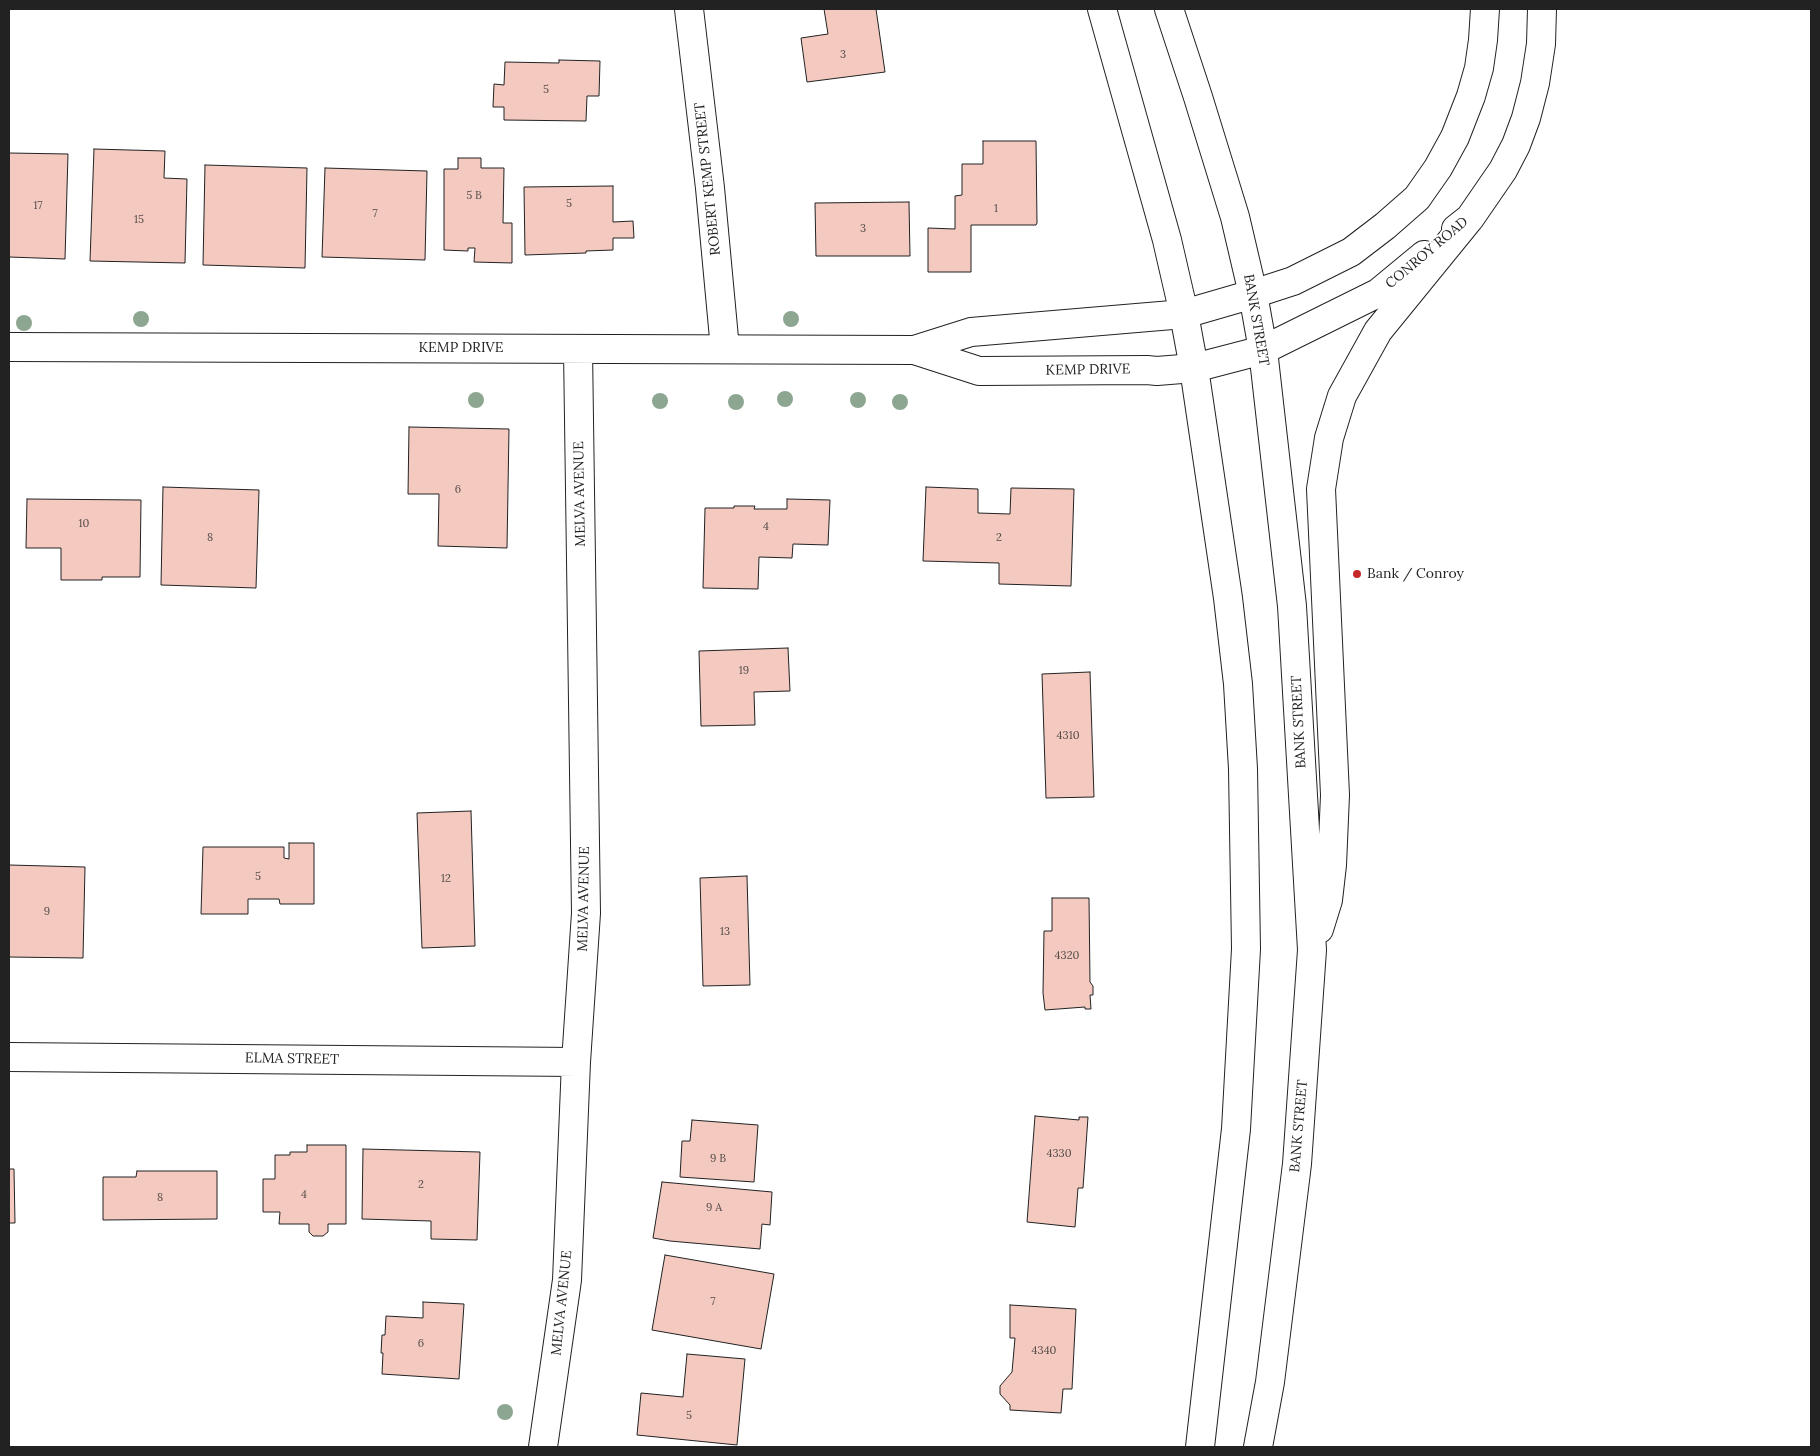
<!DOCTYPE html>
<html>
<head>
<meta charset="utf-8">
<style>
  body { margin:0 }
  #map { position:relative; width:1820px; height:1456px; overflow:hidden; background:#fff; font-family:Lora,serif }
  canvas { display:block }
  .frame { position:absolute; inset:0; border:10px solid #222; pointer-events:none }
</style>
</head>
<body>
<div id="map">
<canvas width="1820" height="1456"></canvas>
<div class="frame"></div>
</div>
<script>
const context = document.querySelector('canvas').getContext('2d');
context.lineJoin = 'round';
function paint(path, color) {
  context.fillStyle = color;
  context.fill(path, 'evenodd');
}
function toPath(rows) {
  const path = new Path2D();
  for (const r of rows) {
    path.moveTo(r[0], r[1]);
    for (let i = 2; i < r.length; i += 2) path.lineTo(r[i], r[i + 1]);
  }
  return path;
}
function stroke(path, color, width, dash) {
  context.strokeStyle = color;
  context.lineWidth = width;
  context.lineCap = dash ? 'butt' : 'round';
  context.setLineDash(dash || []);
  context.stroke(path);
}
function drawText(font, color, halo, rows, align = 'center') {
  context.font = font + ' Lora,serif';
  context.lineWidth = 4;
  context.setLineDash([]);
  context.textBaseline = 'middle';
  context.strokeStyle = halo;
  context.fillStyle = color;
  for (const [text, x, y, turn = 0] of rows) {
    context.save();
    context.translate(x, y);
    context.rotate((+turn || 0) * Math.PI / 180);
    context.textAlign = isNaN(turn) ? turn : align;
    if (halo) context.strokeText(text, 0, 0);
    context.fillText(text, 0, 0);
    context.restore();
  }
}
const building = toPath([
  [824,9,876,9,885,72,807,82,801,38,828,34,824,9],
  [559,60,600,61,599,96,587,96,586,121,504,120,504,107,493,107,494,84,504,85,505,62,559,63,559,60],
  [983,141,1036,141,1037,223,1036,225,971,225,971,272,928,272,928,228,955,229,955,196,962,195,962,164,983,164,983,141],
  [94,149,165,151,164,178,187,179,185,263,90,261,94,149],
  [9,153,68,154,65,259,9,257,9,153],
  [458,158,481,158,481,168,504,168,503,223,512,223,512,263,474,262,475,248,468,248,468,251,444,250,444,169,458,169,458,158],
  [205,165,307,168,305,268,203,265,205,165],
  [325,168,427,171,425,260,322,257,325,168],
  [613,186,613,222,633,221,634,238,613,238,613,250,586,251,586,253,525,255,524,187,613,186],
  [909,202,910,256,816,256,815,203,909,202],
  [409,427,509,429,507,548,438,546,439,494,408,494,409,427],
  [163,487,259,490,256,588,161,585,163,487],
  [926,487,978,489,978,513,1010,514,1011,488,1074,489,1071,586,999,584,999,563,923,561,926,487],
  [27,499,141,500,140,577,102,577,102,580,61,580,61,548,26,548,27,499],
  [787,499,830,500,828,545,793,544,792,558,759,557,758,589,703,588,705,508,734,508,734,506,755,506,754,509,787,509,787,499],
  [788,648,790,691,754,692,755,725,701,726,699,651,788,648],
  [1090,672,1094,797,1046,798,1042,674,1090,672],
  [471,811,475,946,422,948,417,813,471,811],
  [289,843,314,843,314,904,280,904,279,899,248,899,248,914,201,914,203,847,284,847,284,858,289,859,289,843],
  [9,865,85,867,83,958,9,957,9,865],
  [747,876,750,985,703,986,700,878,747,876],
  [1052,898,1089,898,1090,982,1093,986,1093,995,1090,995,1091,1009,1085,1009,1085,1007,1045,1010,1043,993,1044,931,1052,931,1052,898],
  [1035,1116,1079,1120,1079,1117,1088,1117,1083,1188,1078,1188,1075,1227,1027,1222,1035,1116],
  [692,1120,758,1125,754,1182,680,1177,682,1141,690,1141,692,1120],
  [307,1145,346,1145,346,1224,328,1224,328,1232,323,1236,313,1236,309,1232,309,1224,279,1224,280,1212,263,1212,263,1179,275,1179,275,1155,290,1155,290,1152,307,1152,307,1145],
  [363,1149,480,1152,477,1240,431,1239,431,1221,362,1219,363,1149],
  [9,1169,14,1169,15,1223,9,1223,9,1169],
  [137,1171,217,1171,217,1219,103,1220,103,1177,136,1177,137,1171],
  [662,1182,772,1192,770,1225,762,1224,760,1249,670,1241,653,1238,662,1182],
  [665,1255,774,1274,761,1349,652,1330,665,1255],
  [423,1302,464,1304,459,1379,382,1374,383,1353,381,1353,382,1335,385,1335,386,1316,423,1318,423,1302],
  [1010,1305,1076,1309,1072,1389,1063,1389,1061,1413,1010,1410,1010,1405,1000,1394,1000,1386,1012,1372,1015,1338,1010,1338,1010,1305],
  [687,1354,745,1359,737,1445,637,1435,641,1393,683,1397,687,1354]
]);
const minor = toPath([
  [689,9,710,188,725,349],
  [9,347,914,350,971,332,1184,314,1253,294],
  [914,350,979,371,1147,370,1157,371,1194,368,1263,350],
  [9,1057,576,1062],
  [543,1447,567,1280,576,1062,586,913,578,349]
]);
const major = toPath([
  [1102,9,1167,240,1184,314,1194,368,1228,598,1238,684,1243,769,1246,949,1236,1129,1200,1447],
  [1169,9,1198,97,1235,217,1253,294,1263,350,1292,606,1312,950,1297,1164,1270,1382,1258,1447],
  [1456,229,1470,218,1503,170,1516,145,1526,118,1535,83,1541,44,1542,9],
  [1253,294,1293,281,1351,252,1385,226,1417,198,1438,168,1455,137,1471,96,1479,68,1483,40,1485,9],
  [1263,350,1378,293,1424,255],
  [1319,929,1328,900,1332,865,1335,795,1321,489,1329,438,1342,396,1378,331,1470,218]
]);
const trees = [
  [141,319],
  [791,319],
  [24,323],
  [785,399],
  [476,400],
  [858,400],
  [660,401],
  [736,402],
  [900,402],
  [505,1412]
];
const markers = [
  [1357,574,5,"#c62828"]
];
const numberNames = [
  ["3",843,55],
  ["5",546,90],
  ["5 B",474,196],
  ["5",569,204],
  ["17",38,206],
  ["1",996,209],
  ["7",375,214],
  ["15",139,220],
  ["3",863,229],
  ["6",458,490],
  ["10",84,524],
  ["4",766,527],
  ["8",210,538],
  ["2",999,538],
  ["19",744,671],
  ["4310",1068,736],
  ["5",258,877],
  ["12",446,879],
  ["9",47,912],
  ["13",725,932],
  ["4320",1067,956],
  ["4330",1059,1154],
  ["9 B",718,1159],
  ["2",421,1185],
  ["4",304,1195],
  ["8",160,1198],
  ["9 A",714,1208],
  ["7",713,1302],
  ["6",421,1344],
  ["4340",1044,1351],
  ["5",689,1416]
];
const streetNames = [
  ["ROBERT KEMP STREET",708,179,-96],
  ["CONROY ROAD",1427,253,-40],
  ["BANK STREET",1256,320,80],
  ["KEMP DRIVE",461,348],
  ["KEMP DRIVE",1088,370,-1],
  ["MELVA AVENUE",580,494,-91],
  ["BANK STREET",1299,722,-93],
  ["MELVA AVENUE",584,899,-89],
  ["ELMA STREET",292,1059,1],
  ["BANK STREET",1299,1126,-85],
  ["MELVA AVENUE",562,1303,-84]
];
const poiNames = [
  ["Bank / Conroy",1367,574]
];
paint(building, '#f3c9c0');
stroke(building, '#222', 1);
stroke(minor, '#222', 30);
stroke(major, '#222', 30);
stroke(minor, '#fff', 28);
stroke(major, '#fff', 28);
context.fillStyle = '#8da692';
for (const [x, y] of trees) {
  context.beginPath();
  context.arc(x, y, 8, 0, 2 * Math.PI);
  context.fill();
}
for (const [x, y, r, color] of markers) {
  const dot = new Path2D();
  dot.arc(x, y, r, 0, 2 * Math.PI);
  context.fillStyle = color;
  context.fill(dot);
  stroke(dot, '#fff', 2);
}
drawText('11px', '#564c4a', null, numberNames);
drawText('14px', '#222', '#fff', streetNames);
drawText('14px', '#222', '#fff', poiNames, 'left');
</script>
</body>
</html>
